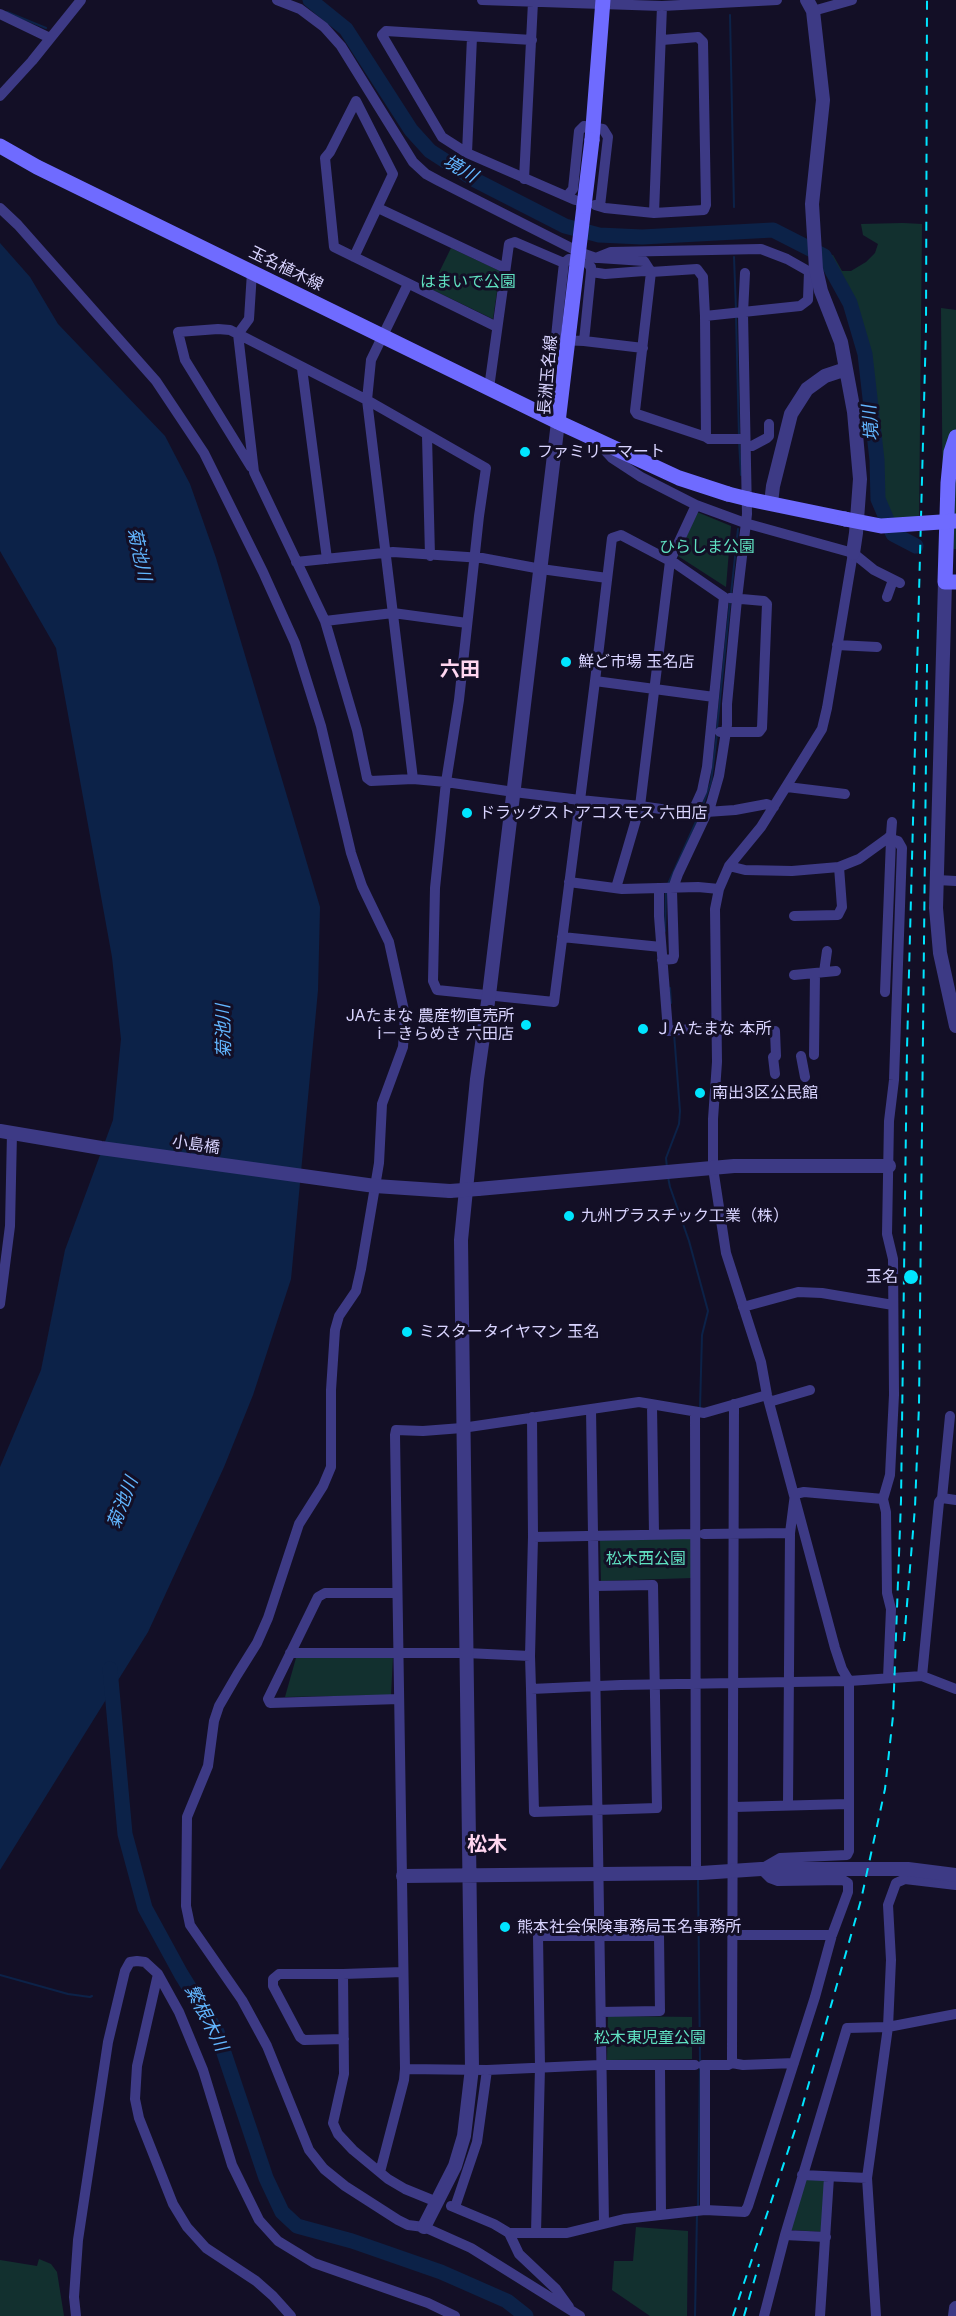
<!DOCTYPE html>
<html>
<head>
<meta charset="utf-8">
<style>
  body { margin:0 }
  canvas { display:block; background:#130f26 }
</style>
</head>
<body>
<canvas width="956" height="2316"></canvas>
<script>
const context = document.querySelector('canvas').getContext('2d');
context.lineJoin = 'round';
function paint(path, color) {
  context.fillStyle = color;
  context.fill(path, 'evenodd');
}
function toPath(rows) {
  const path = new Path2D();
  for (const r of rows) {
    path.moveTo(r[0], r[1]);
    for (let i = 2; i < r.length; i += 2) path.lineTo(r[i], r[i + 1]);
  }
  return path;
}
function stroke(path, color, width, dash) {
  context.strokeStyle = color;
  context.lineWidth = width;
  context.lineCap = dash ? 'butt' : 'round';
  context.setLineDash(dash || []);
  context.stroke(path);
}
function drawText(font, color, halo, rows, align = 'center') {
  context.font = font + ' Inter,"Noto Sans JP",sans-serif';
  context.lineWidth = 6;
  context.setLineDash([]);
  context.textBaseline = 'middle';
  context.strokeStyle = halo;
  context.fillStyle = color;
  for (const [text, x, y, turn = 0] of rows) {
    context.save();
    context.translate(x, y);
    context.rotate((+turn || 0) * Math.PI / 180);
    context.textAlign = isNaN(turn) ? turn : align;
    if (halo) context.strokeText(text, 0, 0);
    context.fillText(text, 0, 0);
    context.restore();
  }
}
const green = toPath([
  [903,223,922,224,919,525,889,534,878,499,877,460,865,354,850,303,824,256,833,255,842,271,851,271,866,262,875,253,878,244,863,235,861,224],
  [451,248,500,271,493,319,431,289],
  [941,308,956,310,956,549,946,550,943,523],
  [697,512,731,526,726,587,678,556],
  [691,1538,692,1578,601,1581,600,1540],
  [393,1657,391,1695,285,1697,296,1658],
  [608,2016,692,2017,692,2059,607,2060],
  [805,2179,823,2179,827,2183,824,2232,791,2230],
  [636,2227,688,2231,687,2316,650,2316,612,2290,614,2261,633,2261],
  [39,2259,51,2264,57,2272,64,2316,0,2316,0,2260,37,2266]
]);
const water = toPath([
  [0,243,30,277,58,324,165,436,190,484,216,558,320,907,318,990,291,1279,253,1395,224,1467,148,1632,0,1870,0,1467,41,1370,65,1250,113,1120,121,1039,112,957,56,648,0,551]
]);
const stream = toPath([
  [7,12,46,28],
  [730,15,734,207],
  [734,257,736,310],
  [736,315,739,436],
  [739,441,741,475],
  [731,594,738,529],
  [717,728,730,602],
  [701,810,711,782,717,734],
  [668,884,699,815],
  [665,931,666,892],
  [670,988,671,1003],
  [667,1168,666,1158,679,1124,680,1111,674,1033],
  [668,1177,670,1187,689,1241,708,1311,702,1335,700,1408],
  [698,1878,700,2062],
  [0,1975,68,1994,90,1997,92,1996],
  [698,2208,700,2067],
  [695,2316,697,2214]
]);
const river = toPath([
  [310,0,346,29,411,130,430,151,475,180,565,226,599,235,642,237,773,230,824,256,850,303,865,354,877,460,878,499,893,534,916,546],
  [110,1669,125,1834,145,1908,181,1974,217,2032,266,2178,282,2212,297,2226,352,2241,441,2272,507,2301,526,2316]
]);
const minor = toPath([
  [277,0,300,9,324,27,341,46,413,162,426,174,439,181,579,252,596,258,611,252,761,249,787,259,817,276],
  [482,0,662,6,777,0],
  [813,11,852,0],
  [0,14,50,38],
  [532,40,386,31,382,35,442,137,467,153,575,200],
  [0,96,32,61,81,0],
  [467,153,472,37],
  [524,179,533,2],
  [567,196,573,189,579,131,584,126,603,129,608,137,600,206],
  [595,205,605,208,654,213,704,210,706,205,703,42,698,37,662,40],
  [0,208,18,225,156,381,204,453,263,572,295,643,321,726,351,853,362,886,389,942,405,1015,403,1047,382,1104,379,1163,361,1269,356,1291,339,1316,335,1330,331,1390,331,1467,323,1486,299,1524,268,1618,257,1643,237,1675,219,1706,214,1721,208,1766,187,1817,186,1906,190,1925,242,2000,267,2046,309,2150,324,2169,345,2186,398,2220,408,2225,424,2227,471,2248,580,2316],
  [378,208,505,268],
  [654,213,662,6],
  [354,257,393,174,356,101,330,152,325,158,334,247,497,327],
  [569,259,564,263,559,307,556,337,559,340,584,341,591,272,591,267,588,264],
  [591,272,605,274,644,271,651,272,697,269,703,277,705,316,706,437,637,414,635,411,651,272,644,261,599,258],
  [408,284,371,360,367,400,413,779],
  [705,316,800,306,808,300,809,271],
  [584,341,643,348],
  [302,368,327,559],
  [489,388,509,244,515,242,564,263],
  [427,436,430,556],
  [706,437,709,439,745,439],
  [600,445,612,458,641,477,696,505,745,523,853,553,874,570,900,583],
  [746,446,752,446,767,438,769,436,769,424],
  [251,467,185,360,178,332,218,329,230,330,238,334,249,319,252,272],
  [296,562,393,552,482,558,541,569,607,578],
  [887,597,893,580],
  [325,621,393,613,467,623],
  [837,645,877,647],
  [595,681,714,697],
  [720,732,759,732,762,728,767,604,764,601,730,598],
  [787,787,845,794],
  [692,813,702,791,707,767,724,597,676,564,621,535,612,538,595,681,580,800,554,1002,437,990,433,981,435,888,446,782,459,700,479,516,486,468,367,400,238,334,254,472,325,621,357,730,367,778,371,781,413,779,446,782,514,792,580,800,640,806,668,810,692,813,735,810,767,804,774,807],
  [729,866,745,870,792,871,839,867,859,859,888,838,891,835,892,822],
  [937,880,956,881],
  [569,882,622,889,698,887,719,889],
  [616,888,640,806,670,561,696,505],
  [659,888,659,916,668,1031,717,1027],
  [794,916,838,915,842,907,839,867],
  [562,937,661,947],
  [662,960,673,959,674,956,672,891,678,874,711,804,719,776,727,725,727,704,737,599,747,514,743,313,745,273],
  [824,972,827,951],
  [794,975,836,971],
  [885,992,891,840],
  [775,1031,776,1056],
  [814,1055,815,973],
  [801,1056,805,1077],
  [773,1057,775,1074],
  [0,1304,10,1226,12,1133],
  [743,1307,798,1292,822,1293,893,1305],
  [769,1402,810,1390],
  [652,1406,654,1534],
  [591,1409,604,2223],
  [695,1413,696,1873],
  [942,1498,950,1416],
  [704,1534,790,1533],
  [533,1537,696,1534],
  [397,1593,325,1593,318,1597,268,1699,270,1703,399,1699],
  [290,1653,466,1653,530,1656,531,1689,621,1685,849,1681,922,1676,956,1689],
  [530,1656,533,1537,532,1417],
  [922,1676,939,1502,942,1498,956,1500],
  [888,1678,891,1609,887,1593,886,1512,883,1499,890,1475,894,1395,893,1259,887,1234,889,1121,894,1080,902,848,898,841,888,838],
  [531,1689,534,1812,657,1808,653,1585,594,1586],
  [788,1804,790,1533,795,1494,804,1492,883,1499],
  [734,1807,848,1804],
  [733,1935,832,1935],
  [403,1972,343,1974,344,2074,333,2123,338,2134,353,2150,388,2179,405,2189,432,2200],
  [158,1974,137,2066,135,2099,139,2118,173,2204,187,2227,206,2248,256,2281,273,2296,291,2316],
  [343,1974,279,1974,273,1979,273,1986,300,2037,304,2040,344,2039],
  [732,2063,743,2065,794,2063],
  [695,2065,600,2065,487,2070,405,2069,395,1435,396,1430,423,1431,462,1428,639,1402,704,1413,767,1395],
  [703,2065,728,2065,732,2063,732,2055,734,1404],
  [660,2066,661,2215],
  [380,2172,404,2080,405,2069],
  [802,2175,867,2178],
  [451,2206,494,2224,509,2233,567,2233,624,2219,705,2210,705,2065],
  [455,2207,477,2142,487,2070],
  [705,2210,745,2212,748,2206,815,1997,832,1935,848,1892,848,1883,843,1880,778,1881,770,1878,761,1869,780,1858,847,1855,849,1851,849,1681,842,1669,835,1648,767,1395,761,1362,726,1253,713,1168,713,1119,717,1062,715,909,719,889,729,866,761,827,822,729,827,708,853,553],
  [509,2233,519,2254,556,2289,569,2307],
  [536,2233,540,2067,538,1936,659,1936,660,2011,601,2012],
  [785,2235,826,2237],
  [76,2316,74,2297,78,2240,108,2042,125,1971,130,1962,137,1961,145,1962,158,1974,179,2012,203,2070,232,2165,259,2220,278,2241,314,2263,428,2303,455,2316],
  [764,2316,785,2235,847,2028,888,2027,956,2014],
  [820,2316,829,2177],
  [876,2316,867,2178,888,2027,891,1960,888,1905,896,1883,905,1879,956,1885]
]);
const tertiary = toPath([
  [807,0,813,11,823,100,812,204,816,269,821,291,841,342,854,412,860,479,856,533,853,553],
  [771,503,773,486,791,414,807,389,825,376,846,369],
  [945,582,936,908,940,953,956,1026],
  [0,1131,101,1148,375,1186,450,1191],
  [478,1189,734,1166,889,1166],
  [403,1876,701,1873,761,1869,908,1869,956,1875],
  [424,2227,455,2166,464,2136,472,2068,461,1240,477,1079,489,995,558,422],
  [955,2316,956,2308]
]);
const secondary = toPath([
  [592,140,603,0],
  [0,146,37,167,558,422,679,478,728,494],
  [558,422,584,206],
  [956,437,951,452,948,483,945,582,956,582],
  [748,499,845,519]
]);
const rail = toPath([
  [904,1641,915,1507,919,1405,927,664],
  [733,2316,799,2118,861,1900,885,1789,893,1716,901,1501,907,1049,926,328,927,0],
  [744,2316,759,2264]
]);
const tertiaryBridge = toPath([
  [450,1191,478,1189]
]);
const secondaryBridge = toPath([
  [584,206,592,140],
  [728,494,748,499],
  [845,519,881,526,956,521]
]);
const markers = [
  [525,452,6,"#00e5ff"],
  [566,662,6,"#00e5ff"],
  [467,813,6,"#00e5ff"],
  [526,1025,6,"#00e5ff"],
  [643,1029,6,"#00e5ff"],
  [700,1093,6,"#00e5ff"],
  [569,1216,6,"#00e5ff"],
  [911,1277,8,"#00e5ff"],
  [407,1332,6,"#00e5ff"],
  [505,1927,6,"#00e5ff"]
];
const streetNames = [
  ["玉名植木線",286,269,26],
  ["長洲玉名線",548,375,-85],
  ["小島橋",196,1145,8]
];
const parkNames = [
  ["はまいで公園",468,282],
  ["ひらしま公園",707,547],
  ["松木西公園",646,1559],
  ["松木東児童公園",650,2038]
];
const poiNames = [
  ["ファミリーマート",537,452],
  ["鮮ど市場 玉名店",578,662],
  ["ドラッグストアコスモス 六田店",479,813],
  ["JAたまな 農産物直売所",514,1016,"right"],
  ["i－きらめき 六田店",514,1034,"right"],
  ["ＪＡたまな 本所",655,1029],
  ["南出3区公民館",712,1093],
  ["九州プラスチック工業（株）",581,1216],
  ["玉名",898,1277,"right"],
  ["ミスタータイヤマン 玉名",419,1332],
  ["熊本社会保険事務局玉名事務所",517,1927]
];
const waterNames = [
  ["境川",460,169,30],
  ["境川",871,423,-95],
  ["菊池川",139,554,78],
  ["菊池川",224,1031,-91],
  ["菊池川",123,1503,-69],
  ["繁根木川",206,2018,63]
];
const quarterNames = [
  ["六田",460,670],
  ["松木",487,1845]
];
paint(green, '#12302f');
paint(water, '#0c2248');
stroke(stream, '#0c2248', 2);
stroke(river, '#0c2248', 15);
stroke(minor, '#3d3a85', 10);
stroke(tertiary, '#3d3a85', 14);
stroke(secondary, '#6f6bff', 15);
stroke(rail, '#00e5ff', 2, [9, 8]);
stroke(tertiaryBridge, '#3d3a85', 14);
stroke(secondaryBridge, '#6f6bff', 15);
for (const [x, y, r, color] of markers) {
  const dot = new Path2D();
  dot.arc(x, y, r, 0, 2 * Math.PI);
  context.fillStyle = color;
  context.fill(dot);
  stroke(dot, '#130f26', 2);
}
drawText('16px', '#d9d4ff', '#130f26', streetNames);
drawText('16px', '#5fe0c0', '#130f26', parkNames);
drawText('16px', '#d9d4ff', '#130f26', poiNames, 'left');
drawText('italic 18px', '#62b6ff', '#130f26', waterNames);
drawText('bold 20px', '#ffd6f0', '#130f26', quarterNames);
</script>
</body>
</html>
